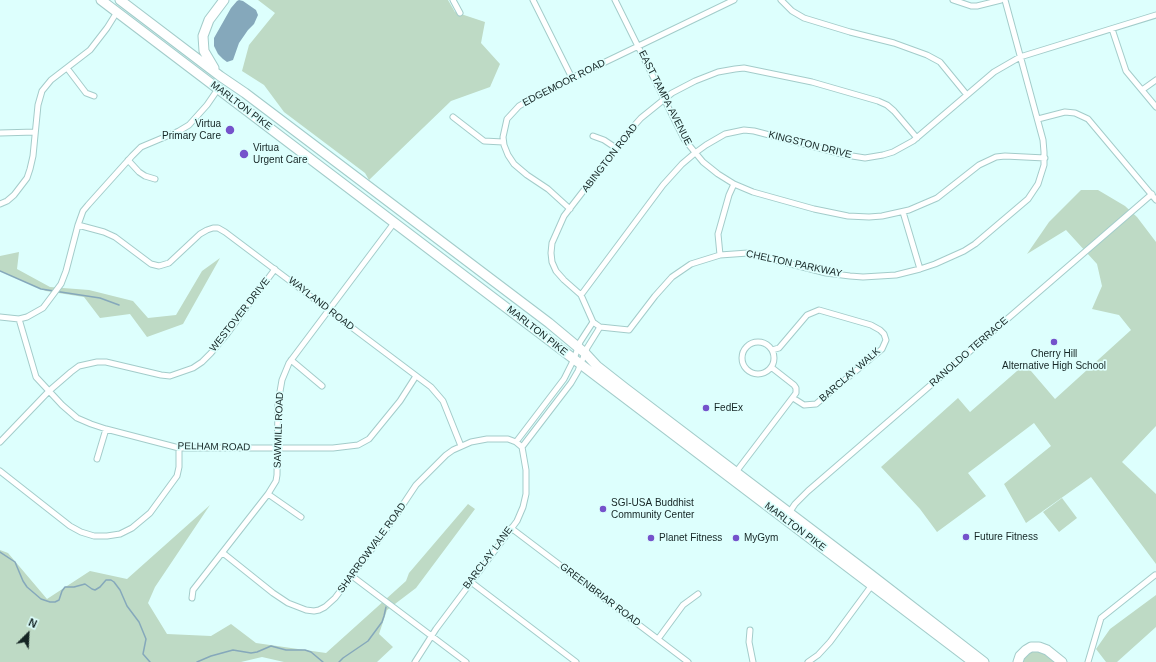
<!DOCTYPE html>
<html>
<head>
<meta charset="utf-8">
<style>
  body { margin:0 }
  #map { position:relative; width:1156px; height:662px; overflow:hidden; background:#ddfffd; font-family:Arial,sans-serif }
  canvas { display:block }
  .north { position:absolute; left:8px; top:614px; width:40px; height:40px; -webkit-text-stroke:3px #ddfffd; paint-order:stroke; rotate:24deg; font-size:11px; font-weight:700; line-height:16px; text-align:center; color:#152524 }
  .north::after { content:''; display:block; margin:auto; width:14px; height:18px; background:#152524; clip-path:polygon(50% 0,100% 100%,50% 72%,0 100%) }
</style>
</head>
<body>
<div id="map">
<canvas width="1156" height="662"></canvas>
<div class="north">N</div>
</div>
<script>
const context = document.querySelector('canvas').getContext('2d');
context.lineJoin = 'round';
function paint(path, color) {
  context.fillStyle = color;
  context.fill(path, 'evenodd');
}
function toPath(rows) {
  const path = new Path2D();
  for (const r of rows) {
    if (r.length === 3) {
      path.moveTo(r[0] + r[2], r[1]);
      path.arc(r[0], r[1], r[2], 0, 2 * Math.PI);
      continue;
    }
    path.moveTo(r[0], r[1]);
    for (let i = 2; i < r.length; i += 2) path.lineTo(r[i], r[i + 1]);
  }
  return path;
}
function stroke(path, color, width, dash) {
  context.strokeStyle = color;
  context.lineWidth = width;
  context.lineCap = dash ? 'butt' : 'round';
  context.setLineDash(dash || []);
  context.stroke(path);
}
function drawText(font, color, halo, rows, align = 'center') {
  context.font = font + ' Arial,sans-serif';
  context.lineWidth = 3.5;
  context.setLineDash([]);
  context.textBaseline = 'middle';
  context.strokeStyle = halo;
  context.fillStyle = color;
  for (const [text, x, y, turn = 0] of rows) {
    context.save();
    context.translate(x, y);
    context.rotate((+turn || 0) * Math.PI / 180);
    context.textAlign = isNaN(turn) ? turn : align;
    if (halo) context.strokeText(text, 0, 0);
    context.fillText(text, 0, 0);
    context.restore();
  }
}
const green = toPath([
  [258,0,448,0,455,12,485,22,481,43,500,64,490,87,451,101,369,180,365,173,284,112,264,85,242,71,249,45,275,13],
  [1081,190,1098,190,1125,206,1137,217,1156,242,1156,426,1122,462,1156,494,1156,564,1091,477,1026,523,1004,484,1051,446,1034,423,968,473,986,496,937,532,920,509,881,467,958,398,970,412,1025,364,1055,399,1131,330,1119,315,1092,309,1102,286,1097,264,1066,230,1027,254,1049,222],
  [19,252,17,269,50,287,89,290,133,301,148,318,176,315,202,271,220,258,183,324,147,337,130,314,100,318,84,297,46,291,0,271,0,256],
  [1062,498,1077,518,1059,532,1043,512],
  [468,504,475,509,416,588,387,610,379,634,393,647,377,662,284,662,262,657,241,662,0,662,0,550,8,553,47,599,90,571,127,579,210,505,155,587,148,603,167,634,211,636,231,624,256,643,326,653,406,581,409,573],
  [1156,595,1156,627,1117,662,1106,662,1096,649,1110,629],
  [1041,650,1059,662,1021,662,1029,651]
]);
const water = toPath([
  [239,0,243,1,256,10,258,15,254,24,248,30,239,43,233,60,227,62,223,59,218,54,214,46,214,38,231,8,237,1]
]);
const stream = toPath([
  [0,271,41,289,100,298,119,305],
  [0,552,15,562,23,581,27,587,41,599,50,602,55,602,59,600,62,591,65,587,74,587,85,584,92,589,95,590,100,587,106,580,111,580,114,582,120,590,127,606,139,622,146,639,143,654,150,662],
  [197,662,211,656,233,650,251,653,257,652,271,646,286,650,305,650,311,652,323,662],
  [339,662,343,658,368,641,382,622,384,616,386,607]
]);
const street = toPath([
  [453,0,460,13],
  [533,0,572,78],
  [615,0,684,139,703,162,718,174,734,184,753,192,814,209,848,216,869,217,882,216,909,210,937,198,979,165,996,157,1005,156,1045,158],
  [781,0,792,11,804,18,850,32,894,43,927,55,940,62,967,95],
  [953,0,971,6,977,6,1001,0],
  [1112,29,1126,71,1156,107],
  [67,68,86,93,94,96],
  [1142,90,1156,80],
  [453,117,484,141,503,142],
  [1038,119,1065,112,1075,113,1088,119,1156,200],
  [0,133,35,132],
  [593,136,604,140,616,148],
  [917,138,894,111,887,105,878,101,812,82,744,68,735,69,718,72,695,81,672,93,641,118,632,128,564,216,552,243,551,253,552,262,556,271,564,280,581,295,593,322,600,327,629,330,655,296,672,277,691,264,720,255,748,253,826,273,850,276,863,277,896,275,920,269,935,264,964,251,975,244,1028,199,1038,184,1044,165,1044,152,1043,140,1005,0],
  [128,160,139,172,145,176,155,179],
  [0,204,7,201,14,195,27,178,30,169,33,156,38,105,42,91,51,80,90,50,107,28,117,12],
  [570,209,548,189,527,175,514,164,508,155,504,145,503,137,507,119,519,106,531,99,572,78,734,0],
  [903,212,920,269],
  [78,225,104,232,115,237,151,264,159,266,169,263,200,234,207,230,213,228,218,228,225,232,431,387,443,401,461,446],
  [720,255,718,234,729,195,734,184],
  [581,295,663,185,682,164,695,153,706,145,725,134,744,130,754,131,846,155,865,158,883,155,893,152,913,141,994,72,1020,57,1156,15],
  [0,317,19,319,27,317,43,308,61,284,66,271,78,225,83,211,88,205,132,156,141,147,179,131,189,125,207,105,218,89],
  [19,319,36,377,62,405,77,418,91,424,106,429,179,448,333,448,358,445,369,439,400,401,416,376],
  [758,358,16],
  [772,350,779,348,807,315,819,310,871,325,880,330,884,334,886,340,882,349,816,404,804,405,793,398],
  [291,360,322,386],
  [0,442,49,391,71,372,79,366,97,362,106,362,161,375,170,376,193,368,202,362,211,353,227,334,275,269],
  [516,442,564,379,574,359,580,342,593,322],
  [522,447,571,383,578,371,587,348,600,327],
  [97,459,106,429],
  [0,471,70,526,81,532,94,536,107,536,120,534,132,528,150,513,177,476,179,467,179,448],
  [736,472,796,393,796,388,794,385,771,367],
  [268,494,301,517],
  [789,513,795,504,808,491,1152,194],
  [511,528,688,662],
  [223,553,273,593,288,603,306,610,314,611,319,610,325,607,335,598,384,533,416,485,446,455,453,450,471,442,487,439,508,439,516,442,522,447,526,470,526,494,523,507,517,521,436,629,415,662],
  [352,576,466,662],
  [471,582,576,662],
  [192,598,193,590,268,494,276,481,277,475,278,403,282,380,289,363,394,223],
  [750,630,749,642,753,662],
  [658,639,683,605,698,594],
  [808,662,818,655,830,642,872,585],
  [1088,662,1101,618,1155,575]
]);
const highway = toPath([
  [101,0,973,662],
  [120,0,220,76,245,93,549,323,585,353,597,366,625,388,870,574,984,662],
  [214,68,204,51,203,36,209,20,224,0],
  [1018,662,1020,656,1026,650,1031,647,1039,647,1047,650,1062,662]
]);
const markers = [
  [230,130,5,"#7552cb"],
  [244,154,5,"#7552cb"],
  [1054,342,4,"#7552cb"],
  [706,408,4,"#7552cb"],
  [603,509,4,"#7552cb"],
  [966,537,4,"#7552cb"],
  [651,538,4,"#7552cb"],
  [736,538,4,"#7552cb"]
];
const streetNames = [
  ["EDGEMOOR ROAD",564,83,-27],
  ["EAST TAMPA AVENUE",665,98,63],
  ["MARLTON PIKE",241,106,37],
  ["KINGSTON DRIVE",810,145,14],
  ["ABINGTON ROAD",610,158,-52],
  ["CHELTON PARKWAY",794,264,12],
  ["WAYLAND ROAD",321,304,38],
  ["WESTOVER DRIVE",240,315,-52],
  ["MARLTON PIKE",537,331,38],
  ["RANOLDO TERRACE",969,352,-41],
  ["BARCLAY WALK",850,375,-41],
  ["SAWMILL ROAD",279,430,-88],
  ["PELHAM ROAD",214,447,1],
  ["MARLTON PIKE",795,527,37],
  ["SHARROWVALE ROAD",372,548,-54],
  ["BARCLAY LANE",488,558,-53],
  ["GREENBRIAR ROAD",600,595,37]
];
const poiNames = [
  ["Virtua",221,124,"right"],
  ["Primary Care",221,136,"right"],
  ["Virtua",253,148],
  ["Urgent Care",253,160],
  ["Cherry Hill",1054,354,"center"],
  ["Alternative High School",1054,366,"center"],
  ["FedEx",714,408],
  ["SGI-USA Buddhist",611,503],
  ["Community Center",611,515],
  ["Future Fitness",974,537],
  ["Planet Fitness",659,538],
  ["MyGym",744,538]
];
paint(green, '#bedac5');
paint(water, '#85a8bb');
stroke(stream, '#85a8bb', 1.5);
stroke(street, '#a3ccca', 7);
stroke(highway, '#a3ccca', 11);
stroke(street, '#fff', 5);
stroke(highway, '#fff', 9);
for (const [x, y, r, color] of markers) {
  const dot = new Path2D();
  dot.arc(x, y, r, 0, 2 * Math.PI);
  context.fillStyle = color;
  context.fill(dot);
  stroke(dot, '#ddfffd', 1.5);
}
drawText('10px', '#152524', '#ddfffd', streetNames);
drawText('10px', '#152524', '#ddfffd', poiNames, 'left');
</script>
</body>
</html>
